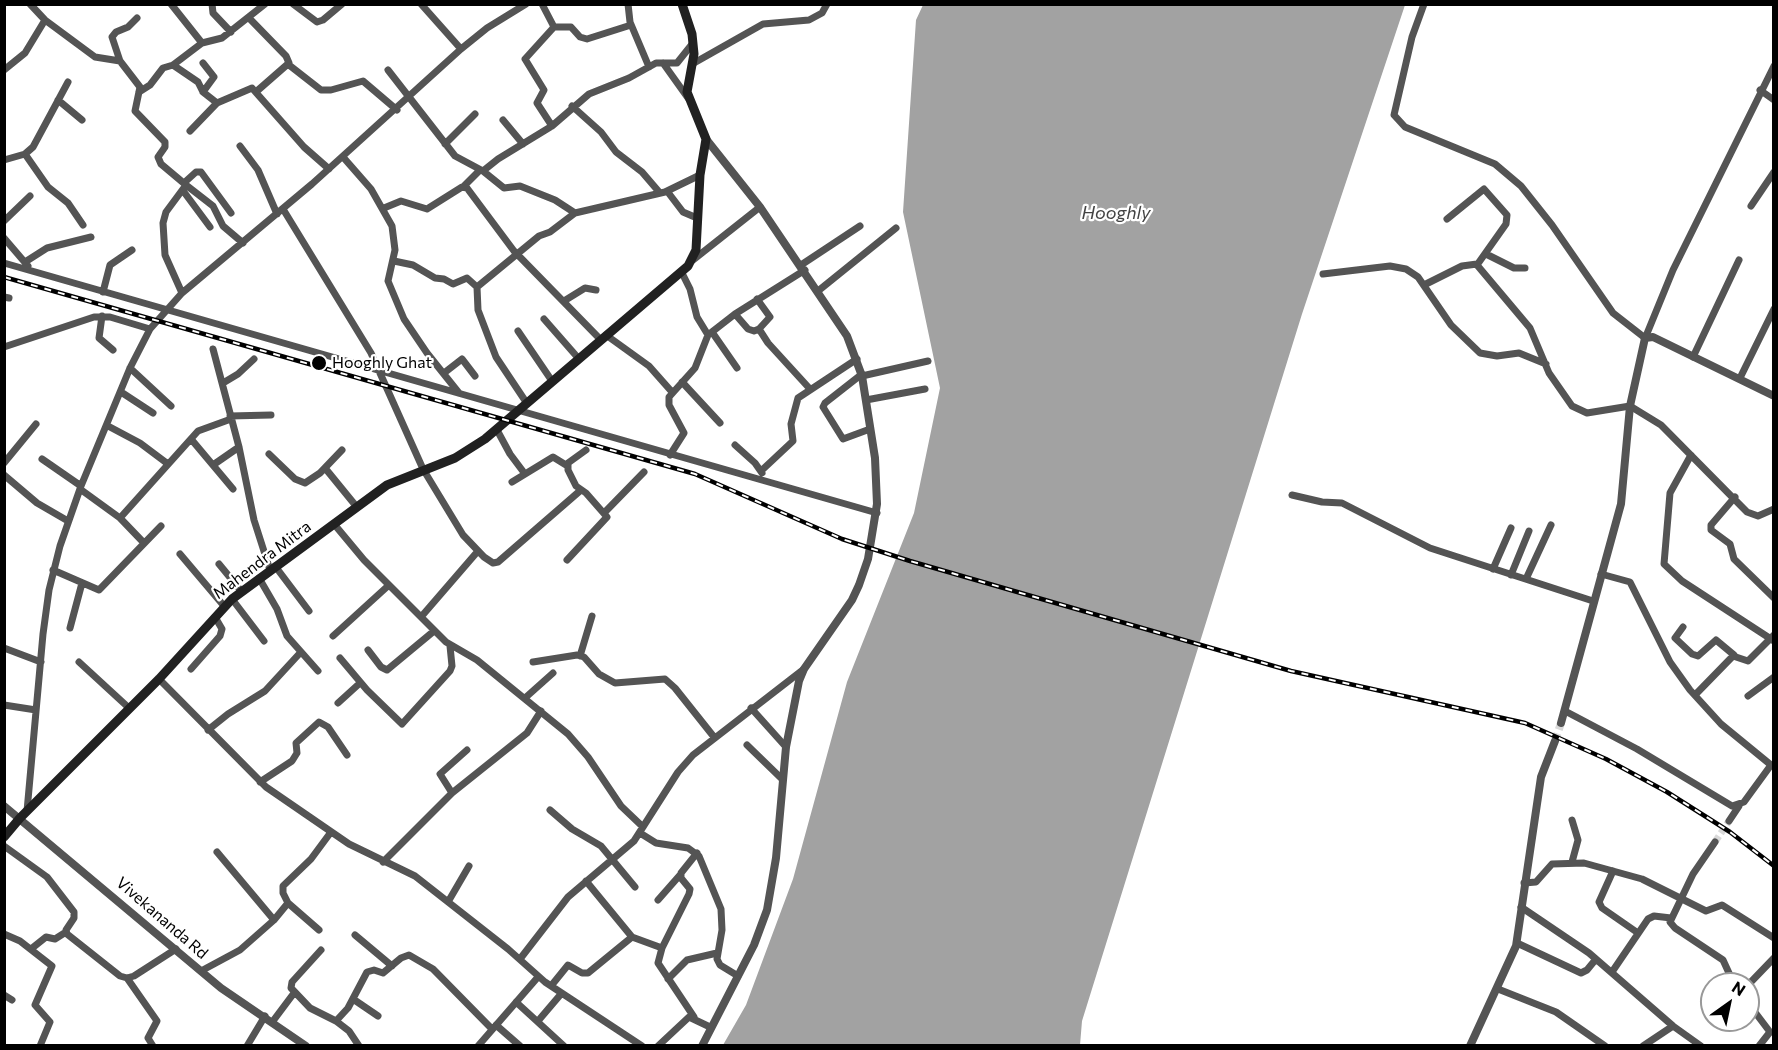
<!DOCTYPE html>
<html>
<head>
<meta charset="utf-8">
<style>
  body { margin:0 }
  #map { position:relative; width:1778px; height:1050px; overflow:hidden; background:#fff; font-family:Commissioner,sans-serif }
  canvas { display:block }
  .frame { position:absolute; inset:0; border:6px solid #000; pointer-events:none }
  .north { position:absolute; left:1700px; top:972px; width:60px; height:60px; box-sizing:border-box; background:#fff; border:2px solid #999; border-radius:50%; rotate:33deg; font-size:16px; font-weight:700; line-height:24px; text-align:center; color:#000 }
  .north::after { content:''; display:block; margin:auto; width:21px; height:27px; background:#000; clip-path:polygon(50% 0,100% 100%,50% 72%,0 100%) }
</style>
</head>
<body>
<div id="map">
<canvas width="1778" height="1050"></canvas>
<div class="frame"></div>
<div class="north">N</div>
</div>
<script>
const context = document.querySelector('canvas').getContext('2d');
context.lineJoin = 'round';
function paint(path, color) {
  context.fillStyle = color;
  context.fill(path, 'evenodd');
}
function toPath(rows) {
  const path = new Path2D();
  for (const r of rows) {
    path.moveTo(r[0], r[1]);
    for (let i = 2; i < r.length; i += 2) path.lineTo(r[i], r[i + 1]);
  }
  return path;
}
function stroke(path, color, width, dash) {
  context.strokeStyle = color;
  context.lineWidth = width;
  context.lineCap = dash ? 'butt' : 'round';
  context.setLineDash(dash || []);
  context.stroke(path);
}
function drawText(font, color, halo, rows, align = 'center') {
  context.font = font + ' Commissioner,sans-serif';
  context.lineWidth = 4.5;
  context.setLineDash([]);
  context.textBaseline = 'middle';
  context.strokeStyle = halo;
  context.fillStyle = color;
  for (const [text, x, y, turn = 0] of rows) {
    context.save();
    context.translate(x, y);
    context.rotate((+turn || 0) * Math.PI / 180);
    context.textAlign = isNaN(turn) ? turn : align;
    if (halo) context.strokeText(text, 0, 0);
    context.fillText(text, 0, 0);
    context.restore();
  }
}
const water = toPath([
  [923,5,1405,5,1302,314,1082,1021,1080,1045,723,1045,746,1005,793,879,847,682,914,513,940,388,903,212,916,20]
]);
const minorTunnel = toPath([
  [1715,842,1729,821]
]);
const tertiaryTunnel = toPath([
  [1555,741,1561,723]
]);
const minor = toPath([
  [30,4,45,20,95,57,120,61,140,87,135,111,165,142,165,147,158,157,161,164,186,185,166,212,163,223,165,255,182,293],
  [171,4,202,43],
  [212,4,213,13,231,32],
  [293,4,317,22,323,20,342,4],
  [421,4,461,49],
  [628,4,630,22,649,67],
  [1424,4,1412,37,1394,115,1405,127,1495,164,1521,186,1552,225,1613,313,1645,338],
  [249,18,286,56,289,63,257,91],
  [554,27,571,27,580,37,587,39,631,25],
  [120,61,112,37,116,32,128,27,137,18],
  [203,63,214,77,203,92],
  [663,63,688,98],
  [694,63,763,24,809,20,822,13,827,4],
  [173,65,198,82,203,92,217,103],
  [289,65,321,90,331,90,363,81,397,110],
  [4,70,25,53,45,20],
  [388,70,455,156,483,171,498,159,552,126,537,103,544,90,525,59,554,27,542,4],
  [1760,90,1774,100],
  [139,92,150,85,163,68,173,65,202,43,222,38,265,4],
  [58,100,82,120],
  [572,106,601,132,616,152,642,172,660,193],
  [503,120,523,144],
  [552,126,589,94,629,78,656,63,677,63,693,43],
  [190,131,217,103,252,88,304,147,329,169],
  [445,144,475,114],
  [240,146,258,170,277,214],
  [25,154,48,187,68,203,83,225],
  [343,157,371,189,392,226,395,250,388,281,404,319,427,353,459,393],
  [4,160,25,154,33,147,68,82],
  [483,171,504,188,520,186,555,200,575,213],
  [185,182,196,172,201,172,231,213],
  [186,185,213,206,223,226,243,243],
  [464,186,480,170],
  [667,191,683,212,697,218],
  [184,192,210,227],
  [1751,206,1774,172],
  [384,208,401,201,427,209,462,187,467,188,514,251,600,339],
  [283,209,371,353,423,469,463,535,484,557,493,563,498,562,581,490],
  [1447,219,1484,189,1507,215,1506,224,1477,265,1530,328,1549,373,1572,406,1587,413,1630,406,1661,425,1747,512,1758,516,1774,509],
  [4,221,30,196],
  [4,238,28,266],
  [1486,254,1514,268,1525,268],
  [693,260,760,207],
  [394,261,413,265,435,278,444,279,453,284,467,278,477,287],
  [25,262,47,248,91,237],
  [4,263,877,513],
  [801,265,860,226],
  [682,273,690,289,697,317,708,335],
  [1323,274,1390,266,1406,269,1418,277,1451,325,1480,353,1497,356,1519,353,1546,364],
  [1424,285,1462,266,1477,264],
  [818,291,896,228],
  [103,292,110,265,132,250],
  [4,297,9,298],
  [564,301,585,288,596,290],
  [735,314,748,329,754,331,759,329,770,317,757,299],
  [102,316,99,338,113,350],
  [544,319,579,359],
  [759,329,768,343,810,389],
  [518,331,552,381],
  [712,332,737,368],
  [606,335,649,366,672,392],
  [1646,336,1673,270,1774,66],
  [4,347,94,317,110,317,150,329],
  [213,349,239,447,254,520,270,570],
  [1693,357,1739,260],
  [130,368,171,406],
  [444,373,462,359,475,376],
  [862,374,825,403,823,407,843,439,870,429],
  [862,376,928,361],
  [1740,378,1774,309],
  [682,382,720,423],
  [223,383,238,374,254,359],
  [121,392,153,413],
  [866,400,925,389],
  [526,402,496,357,478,310,477,287,539,236,550,232,575,213,665,192,700,175],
  [230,416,271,415],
  [108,426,140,443,168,464],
  [497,430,510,454,525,474],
  [191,439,233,489],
  [735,445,755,463,762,473],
  [269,454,295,479,305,483,320,473,342,450],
  [670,455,684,433,669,405,669,397,695,368,708,335,735,314,805,270],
  [1691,455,1670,493,1664,564,1682,581,1774,641],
  [42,459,81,486],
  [4,463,36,424],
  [213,465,239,447],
  [325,468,356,506],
  [761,471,793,441,791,424,798,398,857,359],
  [4,475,37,503,68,521],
  [512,482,553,457,566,465],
  [80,489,120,518,144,543],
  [1292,495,1322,502,1342,503,1430,548,1593,601],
  [1735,497,1711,525,1711,530,1730,544,1734,559,1774,598],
  [605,512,644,472],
  [120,518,198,431,231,419],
  [334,524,364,560,446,642,477,660,568,734,588,757,621,806,643,827],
  [180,554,224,606],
  [567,560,607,517,586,493,576,486,568,470,568,463,586,450],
  [219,564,242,592],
  [275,566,309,611],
  [1493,569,1511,528],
  [53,570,99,590,161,526],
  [1511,575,1529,531],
  [259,578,277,609,287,636,318,671],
  [1526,579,1551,525],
  [232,599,264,641],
  [421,617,478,551],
  [1683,627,1675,638,1692,654,1698,656,1716,640,1734,655],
  [70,628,82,583],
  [333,636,389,585],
  [4,648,41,662],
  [368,650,381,667,387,670,434,631],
  [580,656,592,616],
  [340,658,367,690,402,724,450,671,452,666,450,646],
  [79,662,129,708],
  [533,662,577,655,584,657,599,674,615,683,665,679,675,688,714,737],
  [191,669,220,636,222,629,215,617],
  [159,679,266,787,349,844,415,876,508,949,545,982,642,1046],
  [1695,695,1733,656,1748,661,1774,635],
  [1748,696,1774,677],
  [525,698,553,673],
  [338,703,360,683],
  [4,705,36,710],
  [751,708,786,747],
  [1565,711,1637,749,1732,806,1744,802,1771,765,1721,724,1690,690,1670,662,1630,582,1601,574],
  [208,730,228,714,265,691,300,653],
  [747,745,782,779],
  [260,782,292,761,297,753,296,743,319,722,328,727,347,755],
  [452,793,440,774,467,750],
  [550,810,572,829,601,846,635,887],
  [27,811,43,634,49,590,60,546,81,486,130,368,150,329,182,293,312,184,461,49,487,28,526,4],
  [1729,821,1739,806],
  [640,833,656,843,688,848,699,856,721,909,722,930,717,959,720,965,738,976],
  [1715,842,1693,874,1670,922,1675,928,1723,960,1734,984],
  [4,846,47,877,74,912,74,918,66,930,67,934,120,976,127,978,134,976,176,949],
  [217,852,274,920],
  [383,862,452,793,527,733,541,711],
  [1572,862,1578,840,1572,820],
  [1613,871,1599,902,1602,908,1638,933],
  [586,881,632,937,662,948],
  [1524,883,1536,882,1552,864,1584,863,1642,879,1706,911,1722,905,1774,938],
  [658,900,680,875],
  [448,902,469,866],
  [288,903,319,930],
  [1521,907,1589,953,1673,1026,1701,1046],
  [4,934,20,941,52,966,35,1005,50,1022,40,1046],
  [355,935,392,966],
  [1517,943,1581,973,1587,970,1596,959],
  [31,949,46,937,55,939,66,932],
  [321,950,292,982,291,988,310,1008,336,1021,349,1031,359,1046],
  [520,959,568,897,634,841,678,772,693,755,804,669],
  [201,971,240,950,274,920,288,903,283,893,283,886,311,859,331,832],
  [1612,972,1648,919,1654,916,1671,918],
  [127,978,157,1021,148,1038,153,1046],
  [668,979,687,960,717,953],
  [1748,985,1774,958],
  [551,986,568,965,582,973,588,973,632,937],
  [1498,989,1556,1012,1605,1046],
  [4,995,12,1000],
  [353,999,378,1016],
  [516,1002,564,1046],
  [1748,1003,1770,1032,1759,1046],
  [694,1017,658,963,662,948,689,894,690,889,681,878,681,873,697,853],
  [273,1021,294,993],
  [336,1021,348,1008,367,972,374,970,383,973,401,958,409,955,433,969,492,1029],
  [538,1021,561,994],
  [496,1025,520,1046],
  [247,1046,265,1016],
  [478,1046,538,977],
  [658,1046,689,1017,710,1027],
  [1643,1046,1673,1026]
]);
const tertiary = toPath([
  [1561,723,1621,504,1630,406,1645,338,1653,337,1774,396],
  [4,806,221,988,306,1046],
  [702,1046,754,945,767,910,776,858,786,747,799,681,804,669,852,600,859,585,868,559,877,504,875,458,862,376,847,336,760,207,706,139],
  [1470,1046,1516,946,1541,777,1555,741]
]);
const secondary = toPath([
  [4,837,20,818,159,679,232,599,387,485,455,458,485,439,688,266,696,250,700,175,706,139,687,92,694,54,692,34,682,4]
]);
const rail = toPath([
  [4,277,695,474,842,539,910,561,1291,671,1525,723,1606,759,1667,792,1730,832,1774,866]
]);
const markers = [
  [319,363,8,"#000"]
];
const poiNames = [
  ["Hooghly Ghat",332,363]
];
const streetNames = [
  ["Mahendra Mitra",262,560,-37],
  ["Vivekananda Rd",162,918,41]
];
const waterNames = [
  ["Hooghly",1116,213]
];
paint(water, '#a2a2a2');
stroke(minorTunnel, '#d9d9d9', 7, [7, 3.5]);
stroke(tertiaryTunnel, '#d9d9d9', 8, [8, 4]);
stroke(minor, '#545454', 7);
stroke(tertiary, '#545454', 8);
stroke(secondary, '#212121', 9);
stroke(rail, '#000', 4.5);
stroke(rail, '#fff', 2, [7]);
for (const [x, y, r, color] of markers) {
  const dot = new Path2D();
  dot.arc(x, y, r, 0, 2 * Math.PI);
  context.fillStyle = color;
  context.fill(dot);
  stroke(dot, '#fff', 2);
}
drawText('16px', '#000', '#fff', poiNames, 'left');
drawText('16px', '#000', '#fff', streetNames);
drawText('italic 18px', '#434343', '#fff', waterNames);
</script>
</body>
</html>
